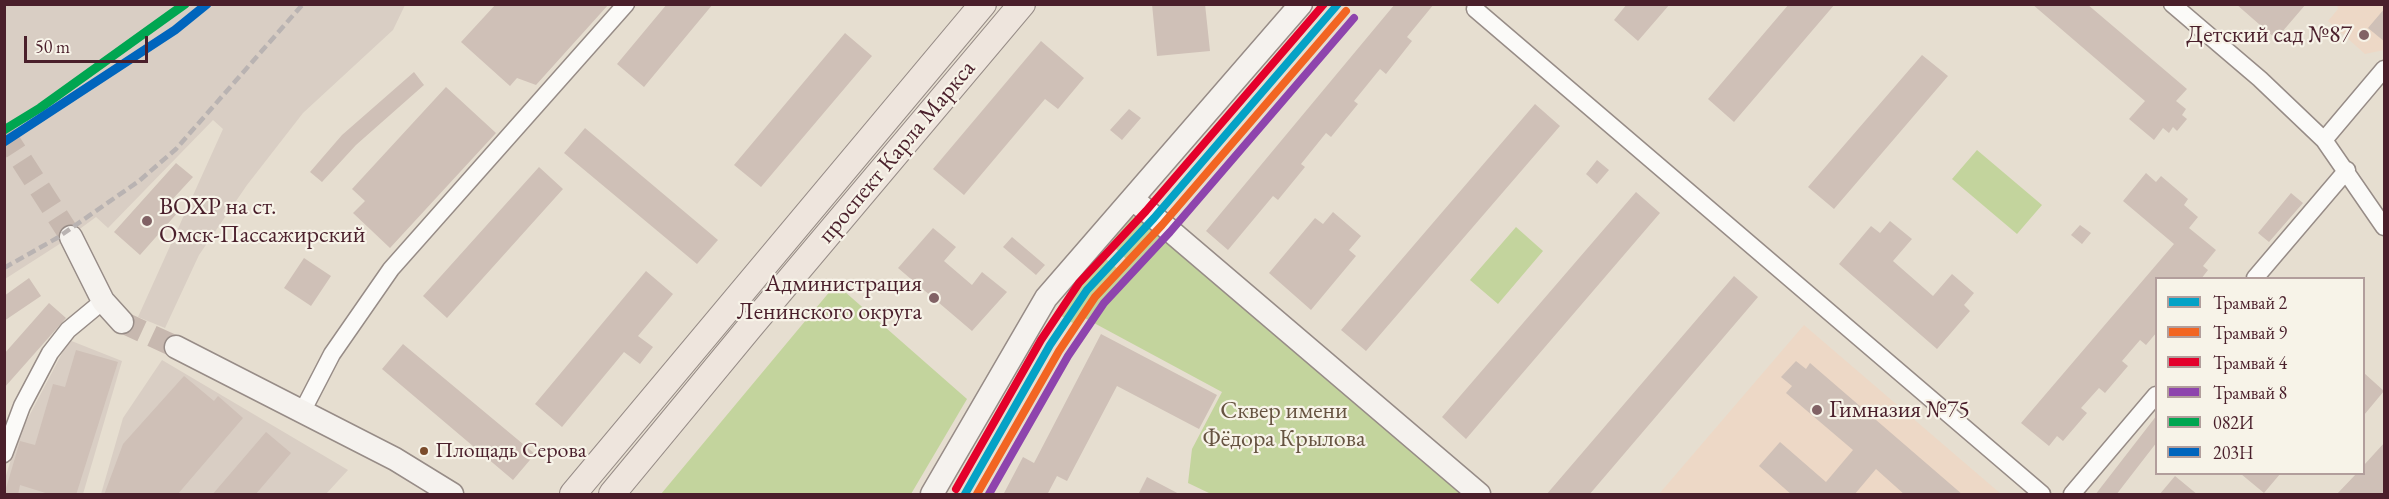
<!DOCTYPE html>
<html>
<head>
<meta charset="utf-8">
<style>
  body { margin:0 }
  #map { position:relative; width:2389px; height:499px; overflow:hidden; background:#e6ded0; font-family:"EB Garamond",serif }
  canvas { display:block }
  .frame { position:absolute; inset:0; border:6px solid #4a1f2b; pointer-events:none }
  .legend { position:absolute; left:2155px; top:277px; width:210px; height:198px; box-sizing:border-box; background:#f7f3e8; border:2px solid #b29e9c; margin:0; padding:8px 10px; list-style:none; font-size:18px; color:#4a1f2b }
  .legend li { display:flex; align-items:center; gap:12px; height:30px }
  .legend b { width:30px; border:2px solid #b29e9c }
  .scale { position:absolute; left:24px; top:36px; width:124px; height:27px; box-sizing:border-box; border:3px solid #4a1f2b; border-top:0; padding-left:8px; font-size:18px; line-height:21px; white-space:nowrap; color:#4a1f2b; -webkit-text-stroke:4px #f7f3e8; paint-order:stroke }
</style>
</head>
<body>
<div id="map">
<canvas width="2389" height="499"></canvas>
<div class="frame"></div>
<ul class="legend">
<li><b style="height:8px;background:#04a2c6"></b>Трамвай 2</li>
<li><b style="height:8px;background:#f26522"></b>Трамвай 9</li>
<li><b style="height:8px;background:#e4002b"></b>Трамвай 4</li>
<li><b style="height:8px;background:#8e44ad"></b>Трамвай 8</li>
<li><b style="height:8px;background:#00a651"></b>082И</li>
<li><b style="height:8px;background:#0065bd"></b>203Н</li>
</ul>
<div class="scale">50 m</div>
</div>
<script>
const context = document.querySelector('canvas').getContext('2d');
context.lineJoin = 'round';
function paint(path, color) {
  context.fillStyle = color;
  context.fill(path, 'evenodd');
}
function toPath(rows) {
  const path = new Path2D();
  for (const r of rows) {
    path.moveTo(r[0], r[1]);
    for (let i = 2; i < r.length; i += 2) path.lineTo(r[i], r[i + 1]);
  }
  return path;
}
function stroke(path, color, width, dash) {
  context.strokeStyle = color;
  context.lineWidth = width;
  context.lineCap = dash ? 'butt' : 'round';
  context.setLineDash(dash || []);
  context.stroke(path);
}
function drawText(font, color, halo, rows, align = 'center') {
  context.font = font + ' "EB Garamond",serif';
  context.lineWidth = 4.5;
  context.setLineDash([]);
  context.textBaseline = 'middle';
  context.strokeStyle = halo;
  context.fillStyle = color;
  for (const [text, x, y, turn = 0] of rows) {
    context.save();
    context.translate(x, y);
    context.rotate((+turn || 0) * Math.PI / 180);
    context.textAlign = isNaN(turn) ? turn : align;
    if (halo) context.strokeText(text, 0, 0);
    context.fillText(text, 0, 0);
    context.restore();
  }
}
const built = toPath([
  [2337,5,2384,5,2384,50,2365,54,2328,21,2338,9],
  [1804,325,2001,494,1659,494]
]);
const industrial = toPath([
  [5,5,405,5,393,30,303,113,247,185,199,255,165,328,138,317,223,129,213,120,108,228,96,217,58,245,5,279],
  [69,340,122,361,83,494,5,494,5,479,17,439],
  [162,360,348,470,326,494,101,494,123,418]
]);
const green = toPath([
  [1977,150,2042,205,2017,234,1952,179],
  [1132,217,1144,219,1473,494,1211,494,1188,483,1192,449,1222,392,1081,316,1076,325,1055,312,1077,280,1100,254,1119,270,1128,261,1110,243],
  [1516,227,1543,251,1498,304,1470,280],
  [836,284,967,399,911,494,661,494]
]);
const building = toPath([
  [496,4,609,4,536,85,517,78,510,86,461,42],
  [667,4,713,4,644,87,617,64],
  [1152,4,1205,4,1210,51,1157,56],
  [1395,4,1434,4,1407,37,1412,41,1386,74,1380,69,1354,101,1358,104,1331,137,1326,133,1301,164,1305,167,1278,200,1273,196,1228,250,1206,231],
  [1627,4,1670,4,1638,41,1614,20],
  [1789,4,1835,4,1734,122,1708,99],
  [2032,4,2087,4,2187,89,2176,101,2186,109,2182,115,2187,119,2177,131,2173,127,2169,133,2163,128,2154,140,2129,119,2145,101],
  [2236,4,2306,4,2276,39],
  [2385,8,2385,42,2368,28],
  [845,33,872,56,761,187,734,165],
  [1041,41,1084,78,1058,109,1045,99,964,195,933,169],
  [1922,55,1948,76,1834,209,1808,187],
  [414,72,424,85,356,145,322,182,310,172,342,135],
  [446,87,496,133,390,248,353,213,365,201,352,189],
  [1535,104,1560,126,1366,351,1341,330],
  [1129,109,1141,118,1122,140,1110,130],
  [585,128,718,240,697,264,564,153],
  [1597,160,1609,170,1597,184,1586,174],
  [176,163,193,177,170,202,179,211,140,255,114,232],
  [539,167,563,189,447,318,423,296],
  [2146,173,2156,182,2161,176,2188,199,2184,205,2198,217,2189,228,2216,250,2203,266,2208,270,2201,279,2157,279,2157,332,2146,345,2140,340,2122,361,2128,366,2105,393,2099,388,2081,408,2087,413,2063,441,2057,436,2049,446,2021,423,2174,244,2123,201],
  [1636,192,1660,213,1466,439,1442,417],
  [2291,193,2303,203,2269,242,2258,233],
  [1333,212,1361,236,1349,250,1356,256,1311,310,1269,273,1315,218,1323,224],
  [1890,221,1912,239,1893,261,1933,296,1952,274,1974,293,1964,305,1970,311,1937,349,1839,264,1871,226,1880,233],
  [2080,225,2091,233,2082,244,2071,235],
  [933,228,956,247,944,261,972,285,982,272,1007,292,972,331,898,268],
  [1012,237,1045,265,1036,275,1003,247],
  [304,258,331,276,311,306,284,288],
  [646,271,673,294,638,336,653,347,640,364,624,352,562,427,535,404],
  [1734,276,1758,297,1589,495,1546,495],
  [29,278,41,296,4,321,4,296],
  [49,303,66,318,4,388,4,354],
  [1101,334,1217,395,1199,429,1117,386,1067,481,1057,476,1047,495,1003,495,1023,457,1034,463],
  [403,344,535,454,513,480,382,369],
  [76,350,118,362,76,495,52,495,20,485,18,495,4,495,20,441,35,445,53,384,65,387],
  [1796,361,1806,369,1810,363,1963,495,1905,495,1876,469,1854,495,1792,495,1759,466,1780,442,1826,482,1853,450,1786,393,1792,386,1781,377],
  [2364,373,2384,391,2364,415],
  [184,376,214,401,218,396,243,418,177,495,104,495,123,444],
  [2157,415,2157,442,2116,495,2095,495],
  [266,432,291,453,255,495,212,495],
  [2385,442,2385,495,2336,495,2356,474,2364,474,2364,465],
  [2241,474,2280,474,2264,493],
  [2175,476,2198,495,2159,495],
  [1147,477,1181,495,1138,495]
]);
const secondaryTunnel = toPath([
  [4,133,71,237],
  [122,322,176,347]
]);
const street = toPath([
  [2172,4,2260,79,2324,140,2384,227],
  [1475,9,2042,494],
  [2324,140,2384,69],
  [2255,278,2347,170],
  [302,412,332,354,391,269,626,4],
  [4,454,22,406,50,353,68,330,103,301],
  [2072,494,2156,395]
]);
const secondary = toPath([
  [1133,199,1479,494],
  [71,237,103,301,122,322],
  [176,347,395,459,452,494],
  [932,494,1046,298,1301,4]
]);
const primary = toPath([
  [573,494,983,4],
  [612,494,750,327,1022,4]
]);
const rail = toPath([
  [4,268,57,238,139,181,176,149,303,4]
]);
const rail1 = toPath([
  [4,130,40,108,185,4]
]);
const rail2 = toPath([
  [4,142,175,30,207,4]
]);
const tram1 = toPath([
  [965,494,1050,345,1087,290,1154,218,1338,4]
]);
const tram2 = toPath([
  [977,494,1059,351,1095,297,1162,225,1346,11]
]);
const tram3 = toPath([
  [956,489,1041,340,1079,283,1146,211,1324,4]
]);
const tram4 = toPath([
  [989,494,1068,356,1104,303,1170,232,1354,18]
]);
const markers = [
  [2364,35,6,"#816265"],
  [147,221,6,"#816265"],
  [934,298,6,"#816265"],
  [1817,410,6,"#816265"],
  [424,451,5,"#7a4b2a"]
];
const busNames = [
  ["Площадь Серова",435,451]
];
const poiNames = [
  ["Детский сад №87",2352,35],
  ["ВОХР на ст.",159,207,"left"],
  ["Омск-Пассажирский",159,235,"left"],
  ["Администрация",922,284],
  ["Ленинского округа",922,312],
  ["Гимназия №75",1829,410,"left"]
];
const streetNames = [
  ["проспект Карла Маркса",897,152,-50]
];
const parkNames = [
  ["Сквер имени",1284,411],
  ["Фёдора Крылова",1284,439]
];
paint(built, '#edd8c6');
paint(industrial, '#d9cec4');
paint(green, '#c3d49d');
paint(building, '#cfc0b7');
stroke(secondaryTunnel, '#c7b8af', 22, [22, 11]);
stroke(street, '#978c87', 19);
stroke(secondary, '#978c87', 25);
stroke(primary, '#978c87', 28);
stroke(street, '#fbfaf8', 16);
stroke(secondary, '#f5f2ee', 22);
stroke(primary, '#eee5dd', 26);
stroke(rail, '#b9b3b2', 4.5, [9, 4.5]);
stroke(rail1, '#00a651', 9);
stroke(rail2, '#0065bd', 9);
stroke(tram1, '#04a2c6', 8);
stroke(tram2, '#f26522', 8);
stroke(tram3, '#e4002b', 8);
stroke(tram4, '#8e44ad', 8);
for (const [x, y, r, color] of markers) {
  const dot = new Path2D();
  dot.arc(x, y, r, 0, 2 * Math.PI);
  context.fillStyle = color;
  context.fill(dot);
  stroke(dot, '#f7f3e8', 2);
}
drawText('22px', '#4a1f2b', '#f7f3e8', busNames, 'left');
drawText('24px', '#4a1f2b', '#f7f3e8', poiNames, 'right');
drawText('24px', '#4a1f2b', '#f7f3e8', streetNames);
drawText('24px', '#665341', '#f7f3e8', parkNames);
</script>
</body>
</html>
